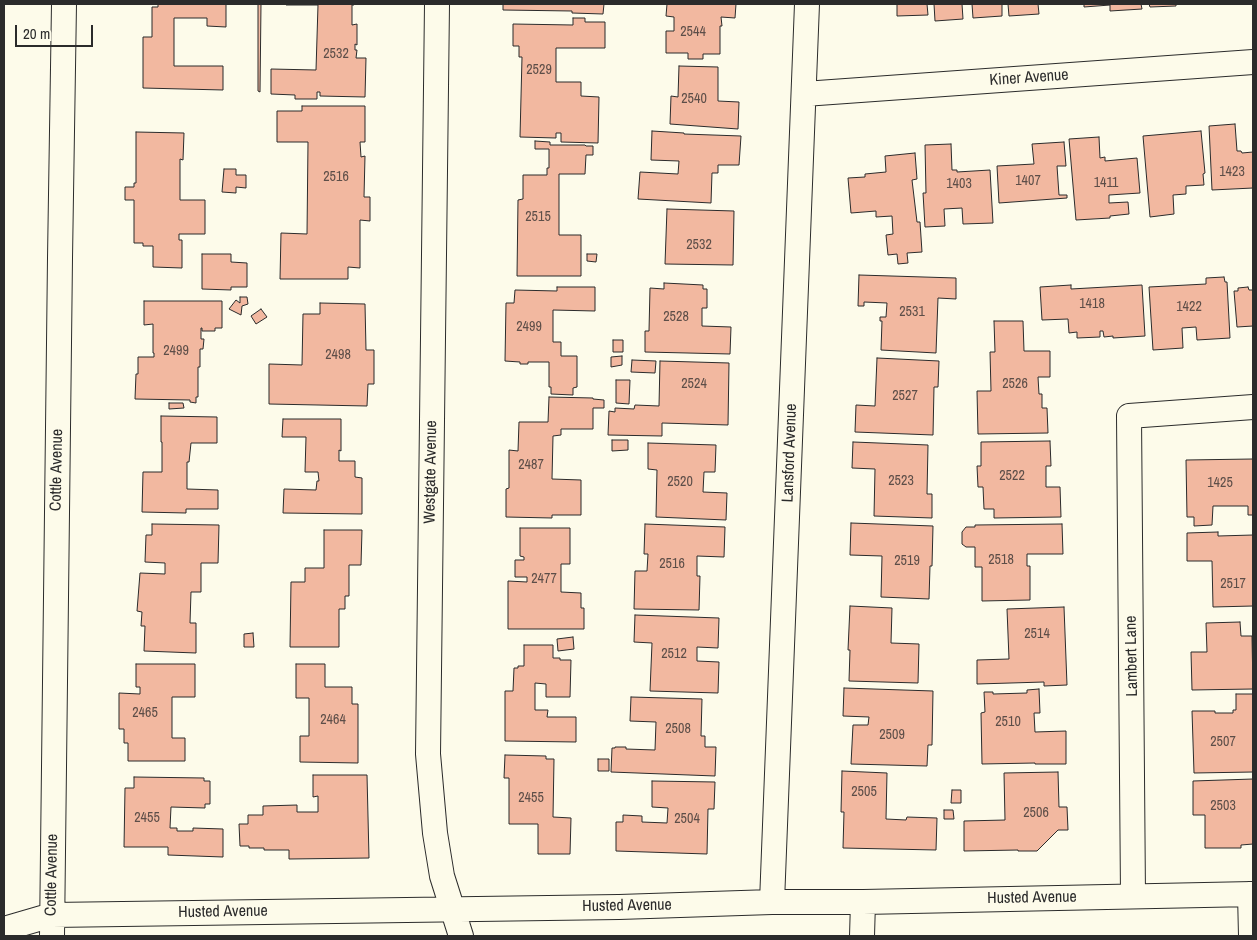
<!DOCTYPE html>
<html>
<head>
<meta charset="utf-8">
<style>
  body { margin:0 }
  #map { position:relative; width:1257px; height:940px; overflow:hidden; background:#fdfbea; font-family:"Archivo Narrow",sans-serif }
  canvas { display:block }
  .frame { position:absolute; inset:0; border:5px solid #2b2b2b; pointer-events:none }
  .scale { position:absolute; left:15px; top:25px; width:78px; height:22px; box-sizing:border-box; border:2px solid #2b2b2b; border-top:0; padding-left:6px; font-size:15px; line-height:18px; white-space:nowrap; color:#2b2b2b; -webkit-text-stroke:4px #fdfbea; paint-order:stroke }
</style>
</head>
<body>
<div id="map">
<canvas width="1257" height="940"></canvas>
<div class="frame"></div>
<div class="scale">20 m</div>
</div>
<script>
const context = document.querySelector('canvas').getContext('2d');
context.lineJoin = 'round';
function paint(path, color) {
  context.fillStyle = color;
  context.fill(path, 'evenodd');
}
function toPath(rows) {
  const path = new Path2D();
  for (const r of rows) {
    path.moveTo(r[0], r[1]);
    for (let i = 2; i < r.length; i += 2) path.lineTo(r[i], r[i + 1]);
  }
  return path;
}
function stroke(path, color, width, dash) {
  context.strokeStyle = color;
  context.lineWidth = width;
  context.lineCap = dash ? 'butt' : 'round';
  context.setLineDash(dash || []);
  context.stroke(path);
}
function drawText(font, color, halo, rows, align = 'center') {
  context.font = font + ' "Archivo Narrow",sans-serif';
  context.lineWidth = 4;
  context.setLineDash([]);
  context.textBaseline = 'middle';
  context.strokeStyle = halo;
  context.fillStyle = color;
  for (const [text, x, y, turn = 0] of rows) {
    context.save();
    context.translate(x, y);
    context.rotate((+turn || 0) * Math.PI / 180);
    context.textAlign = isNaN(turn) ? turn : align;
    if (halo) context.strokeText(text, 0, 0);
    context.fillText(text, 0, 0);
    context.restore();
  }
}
const building = toPath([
  [158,4,226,4,226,27,207,26,207,18,174,18,174,66,223,66,223,90,143,88,143,37,152,37,152,7,158,7,158,4],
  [258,4,261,4,260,92,258,91,258,4],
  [286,4,354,4,354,5,352,5,352,25,357,24,357,45,355,44,355,50,357,50,356,58,366,58,365,97,320,96,320,92,317,92,317,99,295,99,295,95,271,94,271,69,316,70,318,5,286,5,286,4],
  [503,4,604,4,603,14,572,13,572,11,503,10,503,4],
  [667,4,736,4,735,18,721,17,722,26,720,26,720,54,703,54,703,59,688,59,688,53,666,53,666,31,674,31,674,17,666,16,667,4],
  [897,4,927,4,928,15,897,16,897,4],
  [934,4,962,4,963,19,935,21,934,4],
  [972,4,1002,4,1002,16,973,18,972,4],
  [1008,4,1038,4,1039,14,1009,16,1008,4],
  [1084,4,1141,4,1142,9,1110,11,1110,5,1084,7,1084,4],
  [1149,4,1176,4,1176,6,1150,7,1149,4],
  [573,18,585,18,585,22,605,22,605,48,556,48,556,82,581,82,581,96,599,97,598,143,561,142,561,133,556,133,556,138,520,137,522,57,519,57,519,46,513,46,513,24,573,25,573,18],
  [679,66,718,67,718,101,739,102,738,129,670,124,671,96,678,97,679,66],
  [302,106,365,106,365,142,360,142,361,157,365,156,364,197,370,197,370,221,360,220,360,268,348,267,348,279,280,279,281,233,307,234,308,142,277,142,277,111,302,111,302,106],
  [1235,124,1237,151,1241,151,1242,153,1253,152,1253,188,1212,190,1209,126,1235,124],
  [652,131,684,133,684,134,741,136,739,165,718,165,718,173,712,173,711,203,638,199,640,172,678,174,679,161,651,160,652,131],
  [1201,131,1205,173,1203,174,1204,185,1186,186,1186,194,1173,195,1174,214,1150,217,1143,136,1201,131],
  [136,132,184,133,183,160,180,159,180,200,205,200,205,234,179,234,179,240,182,240,182,268,153,267,153,246,143,246,143,243,134,243,134,200,125,200,125,187,134,187,134,183,136,183,136,132],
  [1099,137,1100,158,1105,157,1105,161,1137,158,1140,193,1109,195,1109,203,1128,202,1129,214,1110,216,1110,218,1076,220,1069,139,1099,137],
  [535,141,550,142,550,145,585,145,586,146,593,146,593,155,586,155,585,174,559,174,559,235,581,235,581,276,517,276,518,200,523,199,523,175,547,175,547,168,549,168,549,149,535,149,535,141],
  [1064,142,1066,166,1057,166,1059,195,1067,195,1067,198,999,203,997,166,1034,164,1032,144,1064,142],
  [951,144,952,170,957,170,957,172,990,170,993,223,963,224,962,208,944,209,945,226,925,227,923,193,926,193,925,145,951,144],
  [915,153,917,179,912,180,917,222,920,222,922,252,907,253,908,263,898,264,897,254,888,255,886,235,893,234,892,216,876,217,876,211,851,213,848,178,865,177,865,174,886,172,885,156,915,153],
  [224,169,236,169,236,175,246,175,246,188,236,187,236,193,222,192,224,169],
  [667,209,734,211,733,265,665,264,667,209],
  [202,254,231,254,231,262,247,263,247,287,231,287,231,290,202,289,202,254],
  [587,254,597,254,596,262,587,261,587,254],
  [859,275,956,278,956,299,938,298,936,353,881,350,882,321,880,321,880,317,886,317,887,303,864,302,864,306,858,306,859,275],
  [1224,277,1225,282,1227,282,1230,338,1197,340,1196,327,1182,328,1183,348,1153,350,1149,287,1206,284,1206,278,1224,277],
  [664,283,703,285,703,289,707,289,707,308,702,308,702,326,731,327,730,354,645,352,645,331,649,331,650,288,664,289,664,283],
  [1071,285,1071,289,1142,285,1145,336,1113,338,1113,336,1104,337,1103,331,1100,331,1100,337,1077,338,1077,332,1069,333,1068,319,1042,320,1040,287,1071,285],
  [557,287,595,287,595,311,553,310,553,342,561,342,561,356,577,356,577,387,573,388,573,395,551,394,551,387,549,387,549,362,528,362,528,364,520,364,520,362,505,361,506,303,514,303,515,290,557,291,557,287],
  [1248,287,1249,290,1253,290,1253,326,1237,327,1234,291,1238,291,1238,288,1248,287],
  [240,297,247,297,248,304,242,306,241,315,229,309,236,300,240,303,240,297],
  [144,301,222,301,222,328,215,328,215,331,202,331,202,328,201,328,201,339,204,339,203,349,200,349,200,367,198,367,198,397,196,397,196,403,190,402,190,400,135,399,136,374,138,374,138,357,154,357,154,353,153,353,153,324,144,325,144,301],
  [320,303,365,304,366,350,374,350,374,384,368,384,367,406,269,404,269,364,302,365,303,314,320,314,320,303],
  [261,309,267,317,256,324,251,316,261,309],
  [994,321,1023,321,1024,351,1050,351,1050,377,1038,377,1039,394,1042,394,1042,408,1047,408,1048,433,978,434,977,391,991,391,990,352,995,352,994,321],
  [613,340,623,340,623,352,613,352,613,340],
  [622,356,622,365,611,367,611,357,622,356],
  [877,358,939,361,938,387,934,387,933,435,855,432,856,405,875,406,877,358],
  [632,360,656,361,655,373,631,372,632,360],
  [660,361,729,363,728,425,662,423,662,436,608,435,609,411,615,412,615,408,634,409,635,405,659,406,660,361],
  [616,380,630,380,629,404,616,403,616,380],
  [549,397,593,398,593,399,604,400,604,408,593,408,593,429,561,429,561,435,553,436,552,479,581,480,581,515,552,515,552,518,506,517,506,489,509,488,509,450,518,451,519,422,548,422,549,397],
  [169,403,183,403,184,408,169,409,169,403],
  [161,416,217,417,217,443,191,443,189,462,187,462,187,489,218,490,218,509,186,509,186,513,142,512,143,472,162,472,162,442,161,442,161,416],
  [283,419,341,419,341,451,339,450,339,461,355,461,355,477,362,478,362,514,283,513,284,489,316,490,317,481,319,481,318,472,305,472,306,437,282,437,283,419],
  [612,440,628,440,628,450,612,451,612,440],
  [1050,441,1051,466,1046,466,1046,487,1060,487,1061,517,994,518,994,509,984,509,983,487,978,487,977,466,981,466,981,442,1050,441],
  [853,442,928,445,927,494,932,494,932,518,874,516,875,469,852,468,853,442],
  [648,443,716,445,715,472,704,472,703,492,727,493,726,520,656,517,657,470,648,469,648,443],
  [1253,459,1253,515,1248,515,1248,506,1213,506,1212,525,1194,526,1194,517,1187,517,1186,460,1253,459],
  [851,523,933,526,932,566,930,566,929,599,881,597,882,556,850,555,851,523],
  [152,524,219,525,218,563,201,563,201,592,191,592,190,623,196,623,196,653,144,651,145,626,141,626,142,612,137,611,140,573,165,574,165,563,145,562,146,535,152,535,152,524],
  [645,524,725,527,724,557,697,556,697,576,700,576,699,610,634,609,635,571,647,571,648,554,644,554,645,524],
  [1062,524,1063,554,1027,554,1027,566,1030,566,1030,600,982,601,982,567,975,567,975,547,966,547,962,544,962,532,966,527,975,527,975,525,1062,524],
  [520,528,570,528,570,564,561,564,561,592,581,593,581,608,584,608,584,629,508,629,508,581,527,582,527,577,515,577,515,560,524,560,524,557,520,556,520,528],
  [324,530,362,530,361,565,349,565,349,596,345,596,345,609,339,609,339,647,290,647,291,582,305,582,305,568,324,568,324,530],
  [1218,532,1218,536,1253,535,1253,606,1213,607,1212,561,1187,561,1187,533,1218,532],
  [850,606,892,608,891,643,919,644,918,683,849,681,850,650,848,650,850,606],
  [1064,607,1067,685,1044,686,1044,682,977,684,977,660,1009,659,1007,609,1064,607],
  [635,615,719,618,718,648,697,647,697,661,719,662,718,693,650,691,652,643,634,642,635,615],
  [1240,622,1241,636,1252,636,1253,689,1192,690,1191,652,1207,652,1206,623,1240,622],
  [253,633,254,647,244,647,244,634,253,633],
  [573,637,574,649,558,651,557,639,573,637],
  [524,645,553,645,553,658,560,658,560,660,571,660,570,697,546,697,546,684,535,683,535,710,548,710,547,717,576,717,576,742,505,741,505,691,513,691,514,668,518,668,518,666,524,666,524,645],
  [136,664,195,664,195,697,172,697,172,738,185,738,185,761,128,761,128,743,124,743,124,729,119,729,119,693,140,694,140,687,136,687,136,664],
  [296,664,325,664,325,687,352,687,352,704,358,704,358,763,300,762,300,736,309,736,309,698,296,698,296,664],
  [844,688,933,691,932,745,928,745,927,766,851,764,853,725,868,725,869,717,843,716,844,688],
  [1039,689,1040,713,1034,713,1035,732,1066,731,1066,764,1035,764,1035,763,982,764,981,713,985,712,984,692,993,692,993,694,1027,693,1027,690,1039,689],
  [1236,694,1253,694,1253,772,1194,773,1192,711,1215,711,1215,713,1233,713,1233,710,1236,710,1236,694],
  [631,697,702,699,701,736,705,736,705,747,716,747,715,776,611,772,612,748,615,748,615,747,626,747,626,749,655,750,656,722,630,721,631,697],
  [505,755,546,756,546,759,554,759,553,817,571,818,570,854,538,854,538,824,509,824,509,778,504,778,505,755],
  [598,759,609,759,609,771,598,771,598,759],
  [842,771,887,773,886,819,906,820,907,817,937,818,936,850,843,848,844,812,841,812,842,771],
  [1058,772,1059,807,1067,807,1068,830,1058,830,1037,851,1018,851,1018,850,964,851,964,821,1005,820,1004,773,1058,772],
  [313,775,367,775,369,858,289,859,289,850,264,850,264,848,249,848,249,846,240,846,239,824,248,824,248,815,263,815,263,806,297,805,297,812,318,812,318,796,313,797,313,775],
  [134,777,204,778,204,781,210,781,210,804,205,804,205,808,171,807,170,828,177,828,177,831,193,831,193,828,223,829,223,857,168,855,168,847,124,847,125,788,134,788,134,777],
  [1253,779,1253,844,1241,845,1241,848,1205,848,1205,815,1193,815,1193,781,1253,779],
  [652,781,715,782,714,809,708,809,707,854,616,851,616,822,623,822,623,815,642,816,642,822,667,823,668,808,652,807,652,781],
  [952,790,961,790,961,803,951,803,952,790],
  [944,810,953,810,954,819,944,819,944,810]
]);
const minor = toPath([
  [437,4,428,754,435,833,442,876,461,936],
  [804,94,1253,62],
  [1250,894,1251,936],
  [1133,896,1129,416,1253,407],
  [772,902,807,4],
  [4,929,52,915,619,907,772,902,863,902,1253,894],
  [52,936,60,258,64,4],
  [862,936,863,902]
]);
const numberNames = [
  ["2544",693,32],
  ["2532",336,54],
  ["2529",539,70],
  ["2540",694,99],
  ["1423",1232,172],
  ["2516",336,177],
  ["1407",1028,181],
  ["1411",1106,183],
  ["1403",959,184],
  ["2515",538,217],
  ["2532",699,245],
  ["1418",1092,304],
  ["1422",1189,307],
  ["2531",912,312],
  ["2528",676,317],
  ["2499",529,327],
  ["2499",176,351],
  ["2498",338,355],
  ["2524",694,384],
  ["2526",1015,384],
  ["2527",905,396],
  ["2487",531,465],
  ["2522",1012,476],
  ["2523",901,481],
  ["2520",680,482],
  ["1425",1220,483],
  ["2518",1001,560],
  ["2519",907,561],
  ["2516",672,564],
  ["2477",544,579],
  ["2517",1233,584],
  ["2514",1037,634],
  ["2512",674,654],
  ["2465",145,713],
  ["2464",333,720],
  ["2510",1008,722],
  ["2508",678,729],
  ["2509",892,735],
  ["2507",1223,742],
  ["2505",864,792],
  ["2455",531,798],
  ["2503",1223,806],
  ["2506",1036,813],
  ["2455",147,818],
  ["2504",687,819]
];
const streetNames = [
  ["Kiner Avenue",1029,78,-4],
  ["Lansford Avenue",790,453,-88],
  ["Cottle Avenue",57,470,-89],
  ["Westgate Avenue",431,472,-89],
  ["Lambert Lane",1132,656,-91],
  ["Cottle Avenue",52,875,-89],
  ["Husted Avenue",1032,898,-1],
  ["Husted Avenue",627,906,-1],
  ["Husted Avenue",223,912,-1]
];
paint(building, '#f2b8a0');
stroke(building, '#2b2b2b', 1);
stroke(minor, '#2b2b2b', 26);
stroke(minor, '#fdfbea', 24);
drawText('14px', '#5d4e48', null, numberNames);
drawText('16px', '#2b2b2b', '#fdfbea', streetNames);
</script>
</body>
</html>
